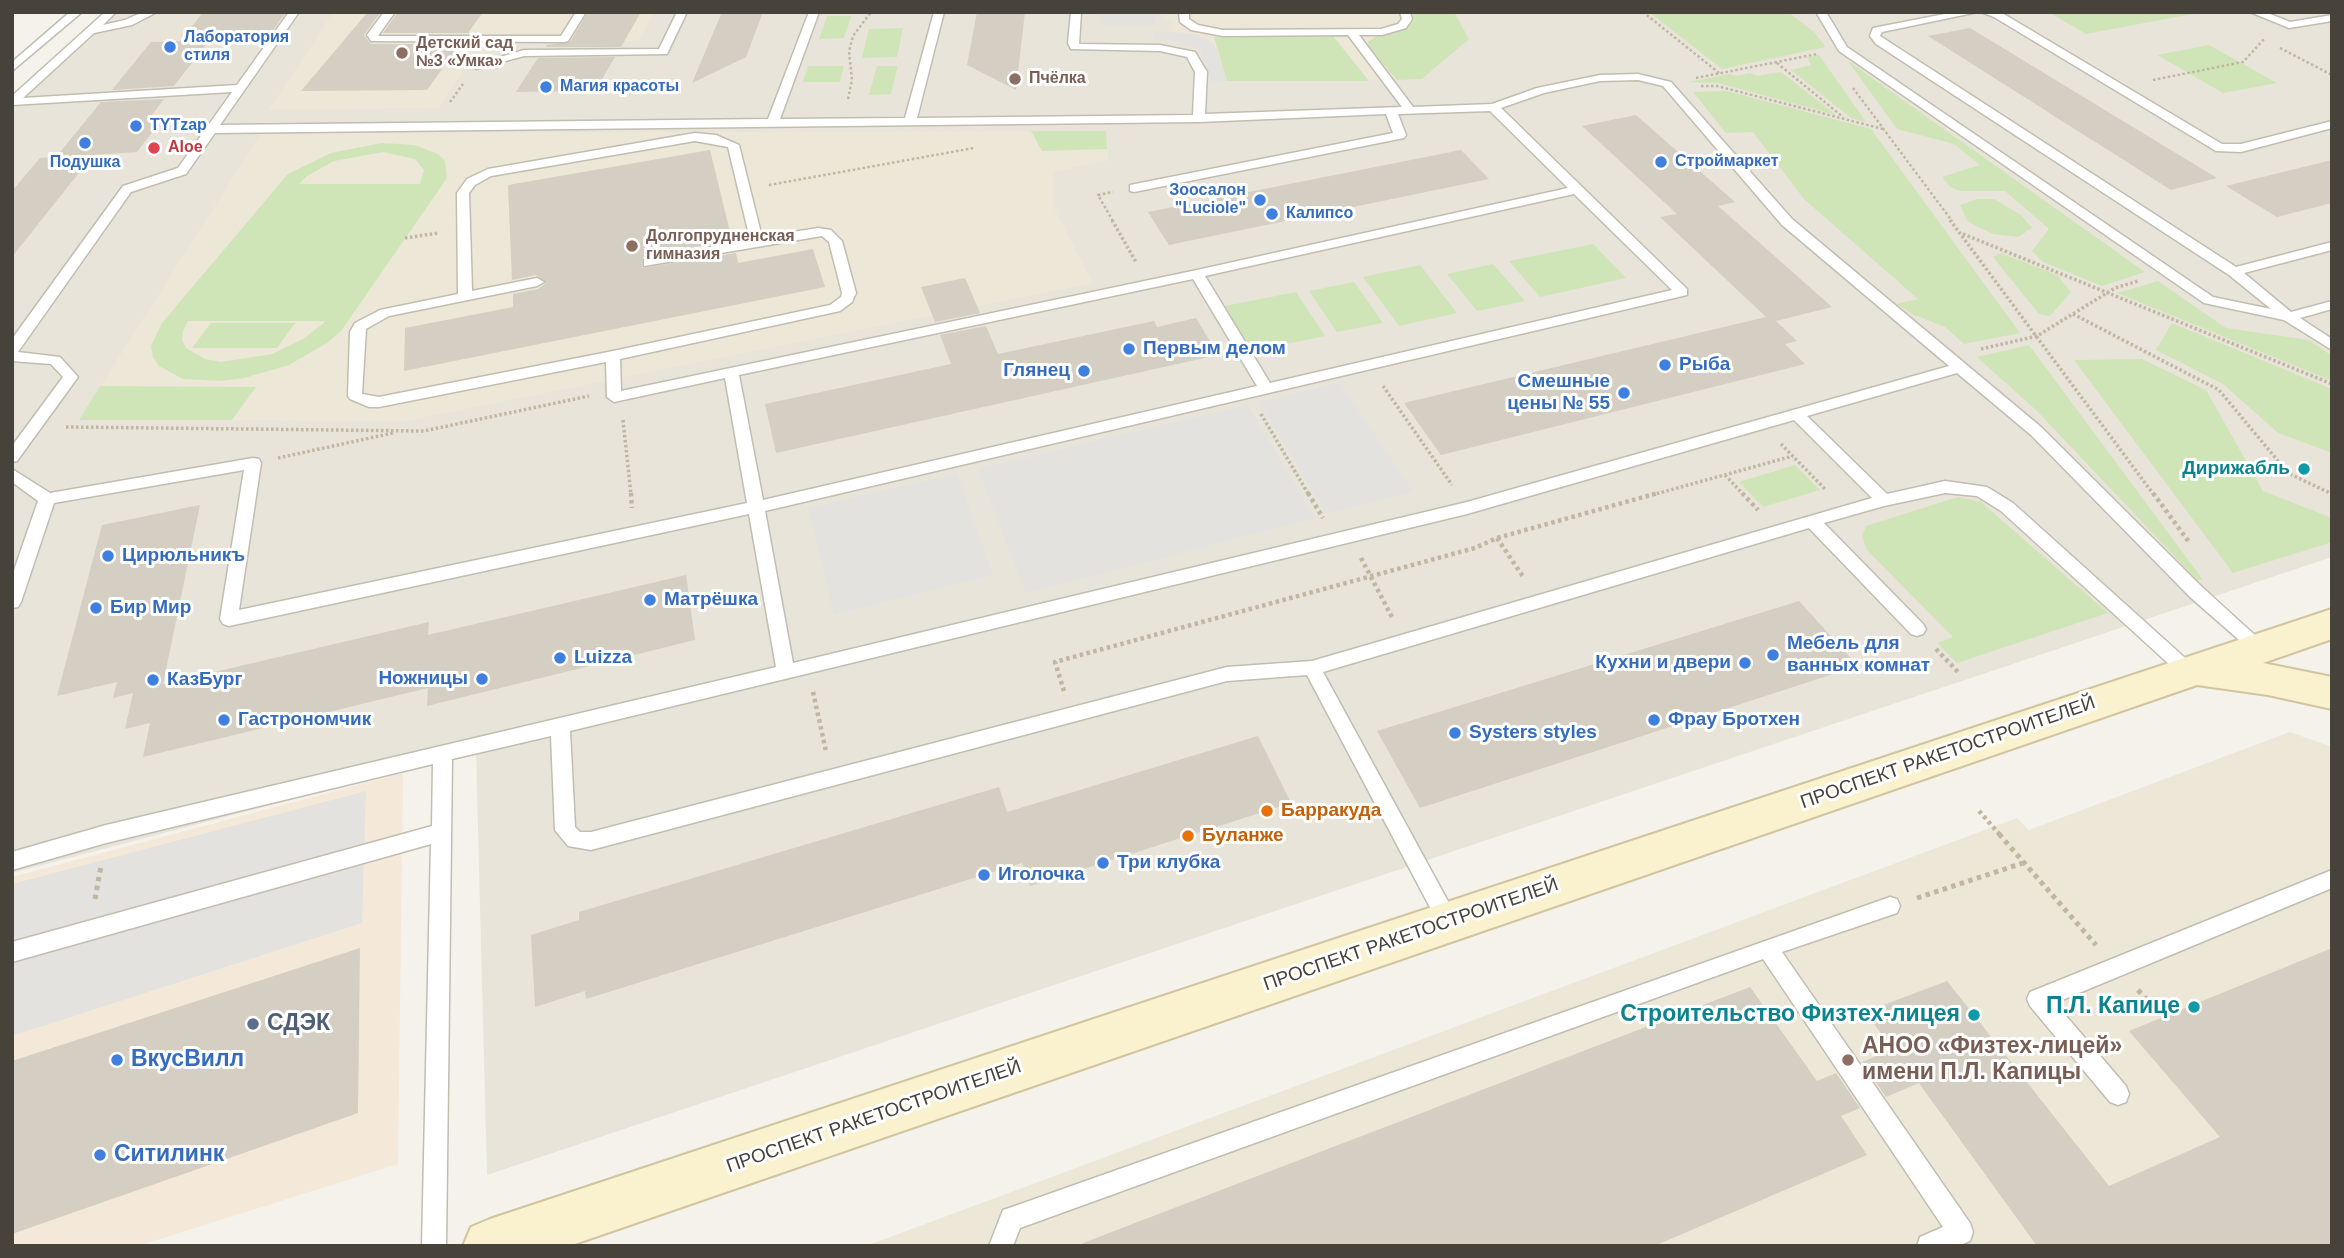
<!DOCTYPE html>
<html>
<head>
<meta charset="utf-8">
<style>
  body { margin:0 }
  #map { position:relative; width:2344px; height:1258px; overflow:hidden; background:#f4f2eb; font-family:Helvetica,sans-serif }
  canvas { display:block }
  .frame { position:absolute; inset:0; border:14px solid #48433a; pointer-events:none }
</style>
</head>
<body>
<div id="map">
<canvas width="2344" height="1258"></canvas>
<div class="frame"></div>
</div>
<script>
const context = document.querySelector('canvas').getContext('2d');
context.lineJoin = 'round';
function paint(path, color) {
  context.fillStyle = color;
  context.fill(path, 'evenodd');
}
function toPath(rows) {
  const path = new Path2D();
  for (const r of rows) {
    path.moveTo(r[0], r[1]);
    for (let i = 2; i < r.length; i += 2) path.lineTo(r[i], r[i + 1]);
  }
  return path;
}
function stroke(path, color, width, dash) {
  context.strokeStyle = color;
  context.lineWidth = width;
  context.lineCap = dash ? 'butt' : 'round';
  context.setLineDash(dash || []);
  context.stroke(path);
}
function drawText(font, color, halo, rows, align = 'center') {
  context.font = font + ' Helvetica,sans-serif';
  context.lineWidth = 6;
  context.setLineDash([]);
  context.textBaseline = 'middle';
  context.strokeStyle = halo;
  context.fillStyle = color;
  for (const [text, x, y, turn = 0] of rows) {
    context.save();
    context.translate(x, y);
    context.rotate((+turn || 0) * Math.PI / 180);
    context.textAlign = isNaN(turn) ? turn : align;
    if (halo) context.strokeText(text, 0, 0);
    context.fillText(text, 0, 0);
    context.restore();
  }
}
const residential = toPath([
  [104,12,2332,12,2332,557,487,1175,476,751,12,873,12,104]
]);
const commercial = toPath([
  [403,773,398,1164,138,1246,12,1246,12,877]
]);
const education = toPath([
  [333,12,654,12,639,41,526,42,469,63,438,108,269,110],
  [1157,12,1454,12,1469,39,1422,79,1227,81,1214,44,1193,34,1171,31,1173,25,1171,21],
  [1106,131,1108,160,1054,172,1054,208,1093,283,406,421,79,420,261,133],
  [2290,732,2332,747,2332,1246,866,1246,2017,818,2029,830]
]);
const green = toPath([
  [1412,12,1454,12,1469,39,1422,79,1397,80,1369,48,1368,42,1375,37,1406,28,1414,20],
  [1649,12,1788,12,1814,32,1826,47,1722,69],
  [2048,12,2197,12,2198,13,2086,34],
  [827,16,851,16,844,38,819,39],
  [903,28,897,57,862,58,869,29],
  [1333,36,1369,81,1227,81,1214,37],
  [2209,45,2277,83,2223,93,2157,55],
  [1819,55,1866,122,1851,118,1791,70,1811,65,1807,57],
  [1848,61,2145,272,2102,286,2043,262,2032,251,2049,229,2005,191,1960,191,1950,187,1942,177,1980,165,1954,144,1897,129],
  [808,66,844,66,840,82,803,82],
  [877,66,898,66,891,94,869,95],
  [1781,72,1836,115,1718,83,1689,82,1729,74,1737,76,1750,73,1757,76],
  [1727,91,1871,129,2020,333,1964,344,1945,327,1912,314,1897,304,1918,299,1804,199,1753,132,1726,133,1693,92],
  [1031,131,1106,131,1107,149,1042,151],
  [382,143,415,145,438,154,445,161,447,178,341,331,327,343,289,365,244,378,221,381,183,379,159,366,153,357,151,346,162,323,288,174,331,153],
  [383,152,415,159,424,170,420,184,299,184,307,176,334,161],
  [188,321,324,321,325,322,303,339,272,354,221,362,205,359,186,348,182,340,183,331],
  [1977,199,1994,199,2021,215,2032,228,2018,237,1993,234,1968,222,1960,205],
  [1593,244,1626,278,1540,297,1509,261],
  [2001,253,2057,275,2071,292,2050,316,2039,314,1993,257],
  [1493,264,1525,301,1477,311,1447,274],
  [1420,265,1457,313,1399,326,1363,277],
  [2158,281,2226,328,2309,340,2332,356,2332,381,2117,293],
  [1354,282,1383,323,1337,332,1309,291],
  [1296,292,1325,336,1252,351,1225,306],
  [211,323,295,323,277,348,192,348],
  [2172,323,2332,389,2332,453,2278,433,2223,384,2156,350],
  [2029,345,2203,580,2197,580,2037,411,1977,357],
  [2142,359,2206,390,2263,491,2332,518,2332,542,2233,573,2074,360],
  [100,386,256,387,232,420,79,420],
  [1795,465,1820,490,1763,507,1739,482],
  [1958,497,1981,502,2108,613,1957,663,1937,643,1953,637,1867,550,1862,536,1866,526]
]);
const parking = toPath([
  [1101,12,1155,12,1155,25,1100,25],
  [1154,31,1193,34,1209,40,1216,48,1227,81,1211,81,1201,50,1176,41,1154,39],
  [1340,383,1413,492,1327,514,1259,402],
  [1247,405,1315,518,1026,593,978,469],
  [957,474,993,575,834,615,808,508],
  [366,791,362,923,12,1036,12,884]
]);
const building = toPath([
  [203,12,285,13,267,39,208,42,174,86,112,90,151,42,181,41],
  [483,12,468,33,383,33,397,13],
  [588,12,641,12,621,47,546,47,547,45,570,42],
  [722,12,763,12,746,57,692,83],
  [977,12,1025,12,1016,90,967,65],
  [367,13,380,13,364,35,371,44,460,44,427,90,301,91],
  [1970,28,2123,121,2217,178,2171,190,1928,36],
  [615,57,595,91,516,92,538,58],
  [164,99,149,119,163,118,137,152,93,155,12,257,12,191,40,158,56,157,101,102],
  [1636,115,1735,202,1718,206,1832,307,1776,321,1797,341,1785,344,1805,364,1441,455,1404,403,1766,317,1660,217,1677,214,1582,126],
  [710,150,732,240,643,257,642,268,736,253,738,263,813,249,825,287,404,371,405,328,513,307,513,294,538,289,546,283,536,275,512,280,508,185],
  [1461,150,1489,179,1169,245,1148,212],
  [2332,160,2332,203,2277,217,2226,186],
  [965,278,980,313,935,322,921,287],
  [1196,318,1218,355,776,453,765,404,951,364,940,335,986,326,998,354,1154,321,1157,327],
  [200,505,163,684,429,622,428,635,686,575,695,640,427,706,428,688,143,757,150,723,125,729,133,693,113,698,117,682,57,696,102,525],
  [1799,601,1858,666,1420,808,1377,731],
  [1258,736,1291,803,1030,886,1022,863,586,999,585,991,535,1007,531,935,579,920,579,912,999,787,1007,812],
  [360,948,358,1113,12,1234,12,1061],
  [2332,948,2332,1246,2037,1246,1919,1083,1886,1097,1862,1062,1893,1049,1865,1012,1947,981,2109,1186,2220,1137,2129,1031],
  [1750,987,1817,1081,1836,1073,1860,1108,1841,1116,1867,1155,1654,1246,1083,1246,1083,1243]
]);
const pathFar3 = toPath([
  [1643,12,1719,73],
  [2280,48,2332,75],
  [1777,63,1843,117],
  [1696,78,1817,54],
  [2153,80,2243,62,2265,38],
  [1701,86,1717,86,1883,129],
  [1853,88,1952,221],
  [848,99,852,80,849,51,853,36,871,12],
  [450,102,463,84],
  [769,185,974,148],
  [1113,221,1098,195,1113,192]
]);
const pathFar2 = toPath([
  [1112,220,1136,262],
  [1950,220,2154,495],
  [1963,234,2332,384],
  [405,238,439,233],
  [2073,314,2219,390,2288,473,2332,494],
  [1981,349,2037,336,2115,288,2138,281],
  [1383,386,1452,485],
  [1261,414,1309,495],
  [623,420,631,495],
  [66,427,424,431,589,396],
  [1781,444,1826,490],
  [278,458,393,433],
  [1725,475,1744,495],
  [1652,495,1793,456]
]);
const pathFar1 = toPath([
  [631,493,632,508],
  [1308,493,1323,518],
  [1742,493,1758,510],
  [2153,493,2189,542],
  [1497,538,1524,578],
  [1361,558,1393,619],
  [1936,649,1959,673],
  [1064,691,1055,662,1475,548,1497,538,1658,493],
  [813,692,826,751],
  [1979,811,2001,836]
]);
const path = toPath([
  [1999,834,2096,945],
  [1917,898,2023,863],
  [95,899,101,866],
  [2138,990,2163,1017]
]);
const lane = toPath([
  [70,12,82,12,12,71,12,62,70,12],
  [105,12,116,12,103,25,125,20,143,12,157,12,132,25,94,33,23,98,237,85,289,12,299,12,220,125,768,119,809,12,819,12,780,119,905,118,934,12,944,12,917,118,1193,115,1195,72,1187,57,1160,51,1071,49,1068,43,1071,12,1081,12,1079,44,1160,45,1195,52,1207,72,1205,114,1402,107,1348,35,1223,36,1191,30,1180,22,1179,12,1189,12,1189,19,1198,25,1223,30,1381,29,1398,24,1402,19,1400,12,1410,12,1412,19,1406,28,1382,35,1359,35,1413,107,1492,104,1537,88,1600,75,1638,74,1671,82,1792,219,2041,427,2202,587,2269,648,2266,653,2260,655,2254,653,2190,597,2031,435,1957,373,1807,416,1887,494,1945,481,1987,487,2013,503,2194,666,2197,671,2194,676,2182,676,2001,511,1977,496,1945,493,1884,506,1824,523,1923,624,1926,629,1923,634,1917,636,1911,634,1809,528,1323,672,1456,916,1459,923,1456,930,1449,933,1442,930,1307,675,1227,681,591,850,568,846,555,830,551,736,452,759,446,1246,422,1246,431,844,12,962,12,942,432,826,433,764,106,843,12,870,12,852,106,825,776,667,749,514,229,626,223,624,220,619,244,470,54,503,21,602,18,607,12,608,12,576,38,501,12,482,12,469,50,493,253,458,259,459,261,463,239,610,747,503,725,378,614,402,607,397,606,362,379,407,369,407,350,399,348,396,350,332,355,323,380,310,458,294,457,193,467,179,488,169,695,133,716,135,739,145,762,237,818,228,831,230,842,241,856,293,852,302,840,311,620,359,621,391,1197,270,1568,188,1490,111,1398,114,1406,135,1404,138,1134,192,1130,191,1130,185,1393,133,1386,114,1199,122,215,133,186,174,131,192,18,352,60,357,78,377,17,461,12,462,12,446,63,377,51,364,12,361,12,339,123,186,178,168,232,92,12,105,12,96,105,12],
  [1638,80,1663,86,1782,225,1949,366,1467,502,793,663,765,511,1687,295,1687,289,1501,108,1544,93,1600,81,1638,80],
  [695,141,728,147,750,239,644,260,644,266,822,236,829,242,842,293,841,297,830,305,613,351,379,397,362,394,366,329,389,316,537,286,544,282,537,278,472,291,469,193,475,185,491,176,695,141],
  [1574,194,1672,290,1270,383,1205,276,1574,194],
  [1193,279,1257,386,763,500,739,375,1193,279],
  [1794,420,1872,498,1312,661,1227,667,591,832,580,832,575,827,570,731,1467,514,1794,420],
  [384,12,395,12,378,36,561,36,576,12,586,12,568,41,564,42,371,41,367,35,384,12],
  [677,12,687,12,667,54,524,56,476,69,470,66,524,50,659,49,677,12],
  [1816,12,1826,12,1847,47,2213,297,2271,309,2229,275,1876,44,1870,36,1873,28,1955,12,1978,12,1882,32,1880,36,2236,267,2332,242,2332,250,2244,273,2291,312,2332,301,2332,309,2300,318,2332,339,2332,350,2284,320,2204,303,1839,51,1816,12],
  [1981,12,2002,13,2222,144,2241,144,2332,121,2332,128,2241,152,2216,151,1994,17,1981,12],
  [2250,12,2265,12,2290,22,2332,15,2332,21,2289,28,2250,12],
  [2332,870,2332,888,2055,1003,2126,1086,2129,1094,2126,1102,2118,1105,2110,1102,2030,1006,2027,999,2030,992,2332,870],
  [1890,897,1897,899,1900,906,1897,913,1782,952,1970,1223,1973,1232,1970,1241,1958,1246,1917,1246,1920,1237,1943,1227,1763,959,1020,1228,1013,1246,989,1246,1003,1210,1012,1207,1890,897]
]);
const secondary = toPath([
  [2332,609,2332,639,2263,663,2332,677,2332,709,2268,695,2197,685,569,1246,463,1246,471,1227,490,1219,2332,609]
]);
const markers = [
  [170,47,7,"#3f7fe0"],
  [402,53,7,"#8d6e63"],
  [1015,79,7,"#8d6e63"],
  [546,87,7,"#3f7fe0"],
  [136,126,7,"#3f7fe0"],
  [85,143,7,"#3f7fe0"],
  [154,148,7,"#e0444e"],
  [1661,162,7,"#3f7fe0"],
  [1260,200,7,"#3f7fe0"],
  [1272,214,7,"#3f7fe0"],
  [632,246,7,"#8d6e63"],
  [1129,349,7,"#3f7fe0"],
  [1665,365,7,"#3f7fe0"],
  [1084,371,7,"#3f7fe0"],
  [1624,393,7,"#3f7fe0"],
  [2304,469,7,"#0f9aa8"],
  [108,556,7,"#3f7fe0"],
  [650,600,7,"#3f7fe0"],
  [96,608,7,"#3f7fe0"],
  [1773,655,7,"#3f7fe0"],
  [560,658,7,"#3f7fe0"],
  [1745,663,7,"#3f7fe0"],
  [482,679,7,"#3f7fe0"],
  [153,680,7,"#3f7fe0"],
  [224,720,7,"#3f7fe0"],
  [1654,720,7,"#3f7fe0"],
  [1455,733,7,"#3f7fe0"],
  [1267,811,7,"#e8710a"],
  [1188,836,7,"#e8710a"],
  [1103,863,7,"#3f7fe0"],
  [984,875,7,"#3f7fe0"],
  [2194,1007,7,"#0f9aa8"],
  [1974,1015,7,"#0f9aa8"],
  [253,1024,7,"#5c6f8a"],
  [117,1060,7,"#3f7fe0"],
  [1848,1060,7,"#8d6e63"],
  [100,1155,7,"#3f7fe0"]
];
const farShopnames = [
  ["Лаборатория",184,38],
  ["стиля",184,56],
  ["Магия красоты",560,87],
  ["TYTzap",150,126],
  ["Строймаркет",1675,162],
  ["Подушка",85,163,"center"],
  ["Зоосалон",1246,191,"right"],
  ["\"Luciole\"",1246,209,"right"],
  ["Калипсо",1286,214]
];
const farEducationnames = [
  ["Детский сад",416,44],
  ["№3 «Умка»",416,62],
  ["Пчёлка",1029,79],
  ["Долгопрудненская",646,237],
  ["гимназия",646,255]
];
const farHealthnames = [
  ["Aloe",168,148]
];
const shopNames = [
  ["Первым делом",1143,349],
  ["Рыба",1679,365],
  ["Глянец",1070,371,"right"],
  ["Смешные",1610,382,"right"],
  ["цены № 55",1610,404,"right"],
  ["Цирюльникъ",122,556],
  ["Матрёшка",664,600],
  ["Бир Мир",110,608],
  ["Мебель для",1787,644],
  ["ванных комнат",1787,666],
  ["Luizza",574,658],
  ["Кухни и двери",1731,663,"right"],
  ["Ножницы",468,679,"right"],
  ["КазБург",167,680],
  ["Гастрономчик",238,720],
  ["Фрау Бротхен",1668,720],
  ["Systers styles",1469,733],
  ["Три клубка",1117,863],
  ["Иголочка",998,875]
];
const cultureNames = [
  ["Дирижабль",2290,469]
];
const streetNames = [
  ["ПРОСПЕКТ РАКЕТОСТРОИТЕЛЕЙ",1948,753,-19],
  ["ПРОСПЕКТ РАКЕТОСТРОИТЕЛЕЙ",1411,935,-19],
  ["ПРОСПЕКТ РАКЕТОСТРОИТЕЛЕЙ",874,1117,-19]
];
const foodNames = [
  ["Барракуда",1281,811],
  ["Буланже",1202,836]
];
const nearCulturenames = [
  ["П.Л. Капице",2180,1007],
  ["Строительство Физтех-лицея",1960,1015]
];
const nearServicenames = [
  ["СДЭК",267,1024]
];
const nearEducationnames = [
  ["АНОО «Физтех-лицей»",1862,1047],
  ["имени П.Л. Капицы",1862,1073]
];
const nearShopnames = [
  ["ВкусВилл",131,1060],
  ["Ситилинк",114,1155]
];
paint(residential, '#e8e4da');
paint(commercial, '#f4e9d9');
paint(education, '#ece7d7');
paint(green, '#cfe5b8');
paint(parking, '#e4e2df');
paint(building, '#d5cec2');
stroke(lane, '#c2bdb1', 3);
stroke(secondary, '#d0c59f', 4);
stroke(pathFar3, '#c0b6a1', 2.5, [2.5, 2.5]);
stroke(pathFar2, '#c0b6a1', 3.5, [2.5, 2.5]);
stroke(pathFar1, '#c0b6a1', 4.5, [3.5, 3.5]);
stroke(path, '#c0b6a1', 5, [4.5, 4.5]);
paint(lane, '#fff');
paint(secondary, '#faf1cf');
for (const [x, y, r, color] of markers) {
  const dot = new Path2D();
  dot.arc(x, y, r, 0, 2 * Math.PI);
  context.fillStyle = color;
  context.fill(dot);
  stroke(dot, '#fff', 2.5);
}
drawText('bold 16px', '#366cbe', '#fff', farShopnames, 'left');
drawText('bold 16px', '#785e54', '#fff', farEducationnames, 'left');
drawText('bold 16px', '#be3a42', '#fff', farHealthnames, 'left');
drawText('bold 19px', '#366cbe', '#fff', shopNames, 'left');
drawText('bold 19px', '#0d838f', '#fff', cultureNames, 'right');
drawText('19px', '#48433a', '#fff', streetNames);
drawText('bold 19px', '#c56008', '#fff', foodNames, 'left');
drawText('bold 23px', '#0d838f', '#fff', nearCulturenames, 'right');
drawText('bold 23px', '#4e5e75', '#fff', nearServicenames, 'left');
drawText('bold 23px', '#785e54', '#fff', nearEducationnames, 'left');
drawText('bold 23px', '#366cbe', '#fff', nearShopnames, 'left');
</script>
</body>
</html>
